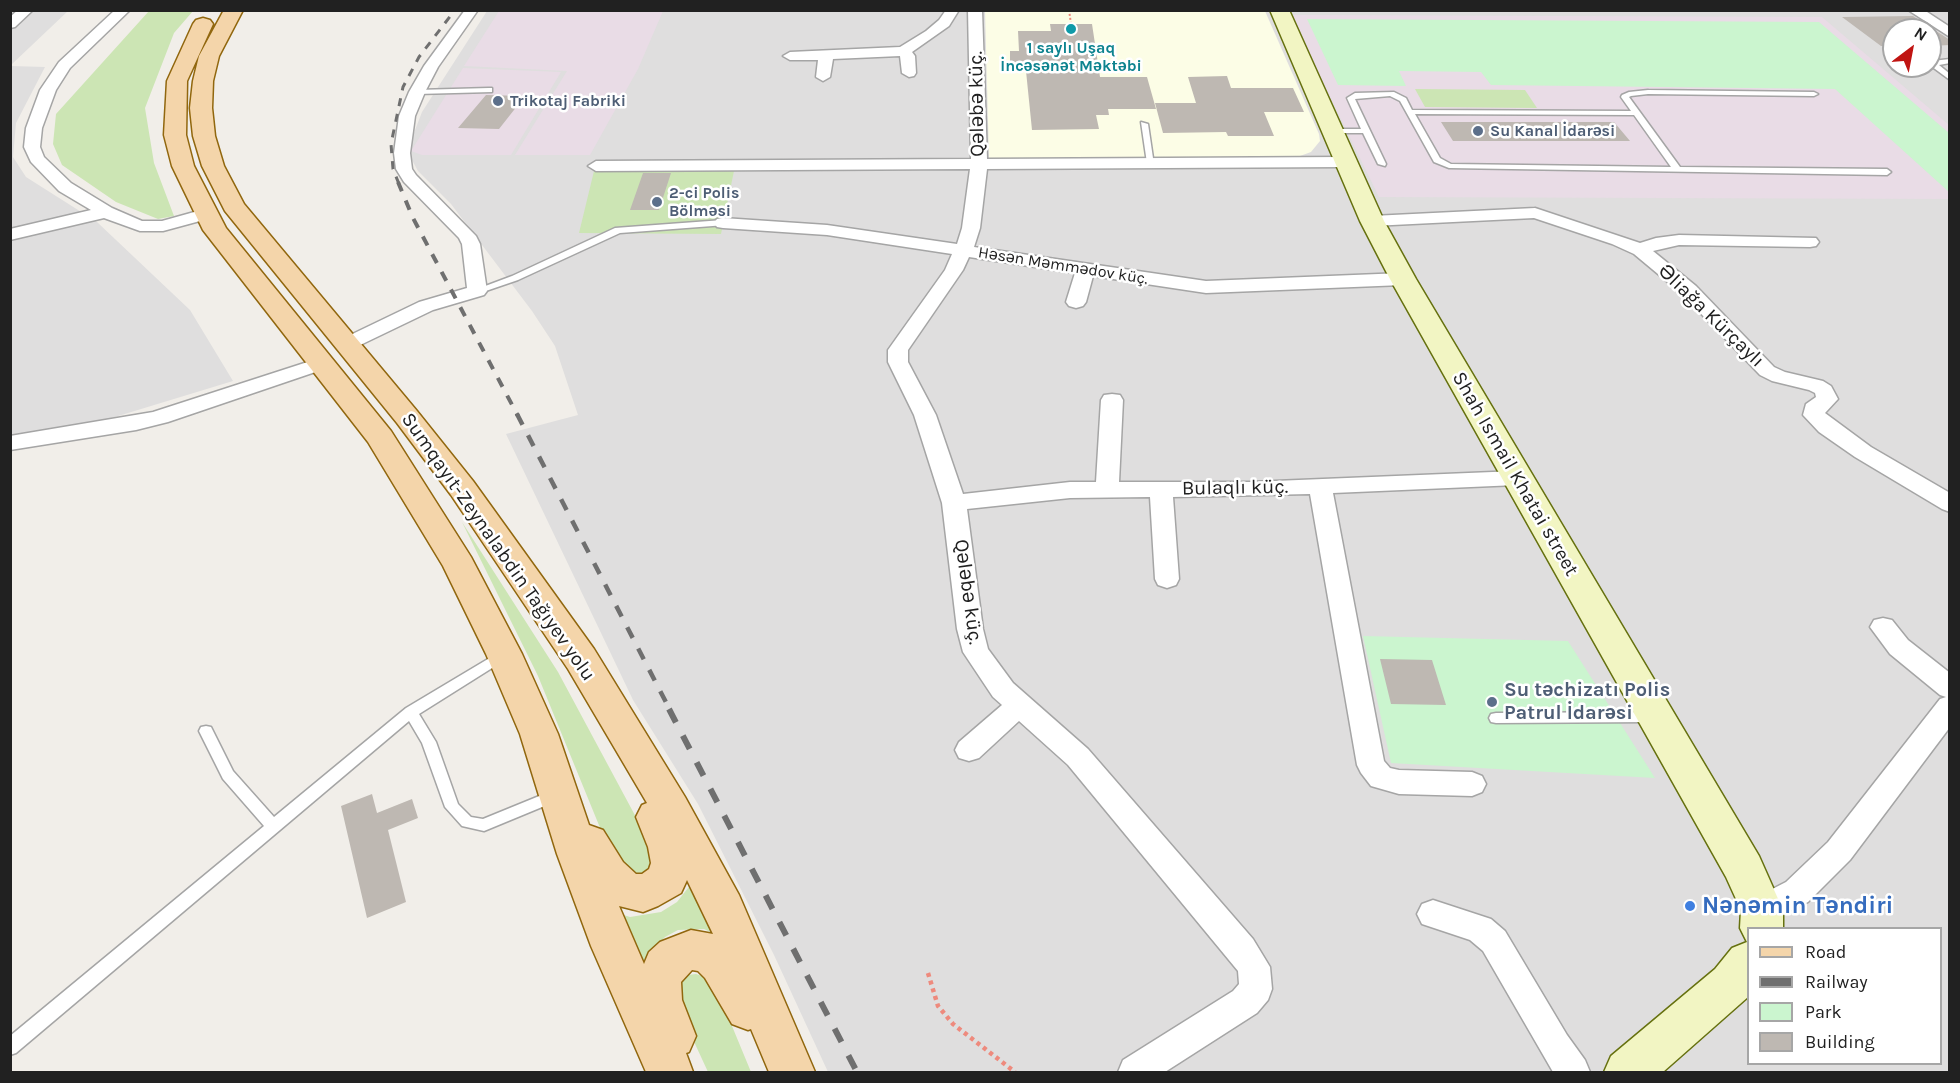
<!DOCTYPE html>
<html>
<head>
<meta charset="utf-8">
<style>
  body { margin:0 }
  #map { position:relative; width:1960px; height:1083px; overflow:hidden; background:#f1eee9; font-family:Karla,sans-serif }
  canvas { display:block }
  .frame { position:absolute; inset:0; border:12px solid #212121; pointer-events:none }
  .legend { position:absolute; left:1747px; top:927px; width:195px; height:138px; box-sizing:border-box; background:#fff; border:2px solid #a6a6a6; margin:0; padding:8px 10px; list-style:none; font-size:18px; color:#212121 }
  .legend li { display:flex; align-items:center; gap:12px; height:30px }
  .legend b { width:30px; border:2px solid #a6a6a6 }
  .north { position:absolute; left:1882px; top:18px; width:60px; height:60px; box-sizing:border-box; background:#fff; border:2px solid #a6a6a6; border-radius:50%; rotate:32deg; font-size:16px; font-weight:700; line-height:24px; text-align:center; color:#212121 }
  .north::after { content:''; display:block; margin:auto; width:21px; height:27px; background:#c01412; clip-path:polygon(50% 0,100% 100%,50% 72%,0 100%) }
</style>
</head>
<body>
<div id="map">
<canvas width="1960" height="1083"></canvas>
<div class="frame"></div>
<ul class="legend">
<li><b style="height:8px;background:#f4d5aa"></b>Road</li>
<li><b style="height:8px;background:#6f6f6f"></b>Railway</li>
<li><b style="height:16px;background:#cbf5cf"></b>Park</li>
<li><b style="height:16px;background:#beb8b2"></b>Building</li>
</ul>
<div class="north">N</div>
</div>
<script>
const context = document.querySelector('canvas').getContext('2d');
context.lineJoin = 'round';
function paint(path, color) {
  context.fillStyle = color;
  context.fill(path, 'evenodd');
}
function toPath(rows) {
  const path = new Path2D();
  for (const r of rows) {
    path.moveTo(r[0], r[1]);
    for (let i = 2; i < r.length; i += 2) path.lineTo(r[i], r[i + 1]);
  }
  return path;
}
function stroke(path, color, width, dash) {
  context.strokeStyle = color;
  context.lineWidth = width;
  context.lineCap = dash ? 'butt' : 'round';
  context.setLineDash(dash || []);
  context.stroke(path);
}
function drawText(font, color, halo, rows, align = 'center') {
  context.font = font + ' Karla,sans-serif';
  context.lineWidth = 5;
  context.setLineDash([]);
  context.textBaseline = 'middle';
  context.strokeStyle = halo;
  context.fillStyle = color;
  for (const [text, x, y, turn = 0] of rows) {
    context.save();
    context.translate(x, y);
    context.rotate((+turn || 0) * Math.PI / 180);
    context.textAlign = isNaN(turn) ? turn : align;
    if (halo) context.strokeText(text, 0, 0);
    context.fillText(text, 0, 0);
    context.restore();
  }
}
const residential = toPath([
  [11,11,68,11,11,65],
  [487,11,1949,11,1949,1072,828,1072,774,955,698,804,633,700,506,434,578,415,555,346,532,311,451,204,418,171,407,151,422,112],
  [1894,30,1930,30,1930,66,1894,66],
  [1748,928,1940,928,1940,1064,1748,1064],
  [11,66,45,67,16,123,13,157,26,177,97,222,190,310,233,381,105,420,11,436]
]);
const industrial = toPath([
  [499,11,663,11,638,69,590,155,515,155,567,71,464,66],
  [1290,15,1822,17,1949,125,1949,199,1379,197],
  [463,68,561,72,511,155,422,155,411,151]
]);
const education = toPath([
  [985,11,1265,11,1319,134,1320,141,1311,152,1300,156,1282,157,989,159]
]);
const grass = toPath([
  [149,11,193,11,174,33,145,108,154,163,174,216,158,219,116,202,62,165,53,144,56,114],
  [1415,89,1525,90,1537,108,1425,107],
  [594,171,734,171,721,234,579,233],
  [462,522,558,672,652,847,651,868,643,874,634,876,614,862,538,676],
  [692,883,719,936,704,929,678,930,665,937,650,952,638,976,614,912,630,917,661,912,677,902],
  [696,974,708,978,720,997,751,1072,708,1072,684,1020,679,981,688,975]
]);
const park = toPath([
  [1307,19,1819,22,1949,133,1949,192,1835,89,1491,85,1481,72,1399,71,1406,86,1338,85],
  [1363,636,1568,641,1655,778,1391,763]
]);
const building = toPath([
  [1913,16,1950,40,1950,45,1930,46,1930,30,1894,30,1894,46,1881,46,1842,17],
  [1050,24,1092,24,1100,77,1147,77,1156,109,1108,109,1109,115,1096,115,1099,129,1032,130,1026,71,1010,71,1010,51,1019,51,1018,31,1051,31],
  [1227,76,1231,88,1293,88,1304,112,1264,112,1274,136,1228,136,1226,132,1163,133,1155,103,1196,103,1188,77],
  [486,95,525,96,499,129,458,128],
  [1441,122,1614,122,1630,141,1453,141],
  [643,173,671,173,659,210,630,210],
  [1380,659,1432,660,1446,705,1391,704],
  [372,794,377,813,412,799,418,818,388,830,406,902,367,918,341,806]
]);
const pathFar1 = toPath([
  [1069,10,1071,24]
]);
const path = toPath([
  [928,973,938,1006,953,1024,1015,1072]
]);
const lane = toPath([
  [1950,59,1950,63,1939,65,1950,74,1950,80,1931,66,1932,61,1950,59],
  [489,88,492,88,492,92,417,94,413,92,417,90,489,88],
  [1648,90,1814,92,1818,94,1814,96,1648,94,1631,96,1629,97,1680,167,1887,169,1891,172,1887,175,1449,168,1434,162,1400,101,1390,96,1355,99,1386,164,1385,166,1378,164,1363,133,1331,133,1327,131,1331,129,1361,129,1347,98,1355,93,1394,92,1406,98,1412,110,1631,111,1621,97,1622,95,1629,92,1648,90],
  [1415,114,1634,115,1671,167,1451,164,1440,158,1415,114],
  [1141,122,1148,124,1154,165,1147,163,1141,122],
  [723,220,727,223,726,225,620,233,518,280,477,294,472,291,512,276,615,228,723,220],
  [503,650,508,652,510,655,508,658,419,714,436,742,458,804,471,817,483,819,554,790,559,792,561,796,559,800,484,831,462,826,445,807,422,743,409,721,16,1053,10,1055,10,1036,264,826,223,779,199,731,201,727,206,726,211,727,233,771,274,817,406,708,503,650],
  [1652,712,1657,713,1659,717,1657,721,1652,722,1496,723,1491,722,1489,718,1491,714,1496,713,1652,712]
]);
const street = toPath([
  [18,10,33,10,15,27,10,28,10,17,18,10],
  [115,10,130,10,70,68,56,90,42,128,40,147,44,157,71,183,112,208,142,221,162,221,205,209,211,210,214,214,211,218,163,231,140,231,104,218,10,240,10,229,91,210,59,191,31,162,24,147,26,128,40,90,59,62,115,10],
  [465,10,478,10,438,67,425,92,415,116,410,153,412,169,416,175,476,236,480,244,487,291,484,295,433,310,354,348,340,348,337,344,340,340,419,302,467,288,462,244,459,238,404,182,396,169,394,153,399,116,409,92,424,66,465,10],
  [946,10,959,10,949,26,912,52,915,56,916,73,914,76,909,77,902,73,900,56,833,59,830,77,823,81,816,77,818,60,790,60,783,56,790,52,900,47,926,31,939,20,946,10],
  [968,10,982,10,987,159,1344,157,1352,162,1344,167,987,169,980,228,974,247,1206,281,1403,273,1410,275,1412,279,1410,283,1403,285,1206,293,1093,276,1086,302,1083,306,1076,308,1069,306,1066,302,1075,273,969,257,963,270,908,350,908,362,936,415,963,494,1070,482,1096,482,1101,400,1104,395,1112,394,1120,395,1123,400,1119,482,1250,482,1517,471,1525,473,1528,478,1525,483,1517,485,1333,493,1384,761,1390,768,1399,770,1472,772,1482,776,1486,784,1482,792,1472,796,1399,794,1371,786,1361,773,1357,765,1310,494,1173,497,1179,579,1176,585,1167,588,1158,585,1155,579,1150,497,1070,498,967,509,983,629,988,649,1013,683,1088,749,1253,939,1270,967,1272,989,1268,1000,1257,1013,1165,1072,1118,1072,1123,1060,1233,991,1239,984,1238,971,1068,765,1019,721,979,758,969,761,959,758,955,750,959,742,1002,705,993,697,963,652,957,629,942,503,914,415,888,362,888,350,945,270,952,254,827,235,723,228,717,227,714,223,717,219,723,218,827,225,957,244,962,228,970,169,596,171,588,166,596,161,971,159,968,10],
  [1908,10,1924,10,1950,27,1950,37,1908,10],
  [1535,208,1640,243,1656,238,1679,235,1816,238,1819,242,1816,246,1810,247,1679,245,1653,251,1696,286,1774,367,1785,372,1823,381,1831,386,1838,399,1825,413,1871,447,1950,493,1950,512,1942,509,1855,457,1819,432,1803,415,1806,404,1816,397,1815,393,1809,390,1772,381,1760,375,1682,294,1634,254,1612,244,1534,218,1372,226,1366,225,1363,221,1366,217,1372,216,1535,208],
  [323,357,330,359,333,363,330,367,168,422,136,430,10,450,10,436,153,412,323,357],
  [1883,618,1892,620,1908,640,1950,673,1950,727,1850,860,1808,902,1762,924,1751,920,1746,910,1751,900,1786,882,1828,842,1940,699,1946,697,1940,695,1890,654,1870,627,1874,620,1883,618],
  [1433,900,1491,919,1505,931,1567,1035,1585,1060,1590,1072,1553,1072,1483,951,1470,940,1422,924,1417,914,1422,904,1433,900]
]);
const secondary = toPath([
  [1270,10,1289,10,1384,221,1416,279,1759,856,1783,910,1783,928,1748,928,1748,997,1663,1072,1604,1072,1611,1056,1715,969,1732,948,1747,942,1740,928,1741,910,1726,877,1390,279,1360,221,1270,10]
]);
const primary = toPath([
  [224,10,243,10,219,56,213,81,212,108,215,136,224,166,244,204,417,411,473,481,594,649,685,797,739,895,815,1072,769,1072,751,1029,748,1030,732,1024,705,978,698,971,692,970,681,982,682,1000,696,1036,689,1052,686,1053,693,1072,646,1072,591,946,557,854,520,734,486,654,443,566,368,442,203,230,172,166,164,135,167,81,193,24,196,20,203,18,210,20,213,24,187,81,186,135,194,166,226,228,391,431,471,557,522,654,558,734,589,825,603,830,623,862,636,874,642,874,649,869,651,863,648,847,636,817,642,805,647,803,568,669,451,495,397,423,225,211,202,166,193,136,190,108,193,81,199,56,224,10],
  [687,880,713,934,691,930,660,942,649,952,644,964,619,906,643,912,658,906,681,893,687,880]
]);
const railFar3 = toPath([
  [399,184,393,169,391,144,403,87,419,57,455,10]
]);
const railFar2 = toPath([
  [398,182,413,218,518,416]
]);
const railFar1 = toPath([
  [517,414,670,710]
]);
const rail = toPath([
  [669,709,857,1072]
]);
const markers = [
  [1071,29,6,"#0f9aa8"],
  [498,101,6,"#5c6f8a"],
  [1478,131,6,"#5c6f8a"],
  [657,202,6,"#5c6f8a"],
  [1492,702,6,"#5c6f8a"],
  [1690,906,6,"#3f7fe0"]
];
const farCulturenames = [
  ["1 saylı Uşaq",1071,48],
  ["İncəsənət Məktəbi",1071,66]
];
const farServicenames = [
  ["Trikotaj Fabriki",510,101],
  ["Su Kanal İdarəsi",1490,131],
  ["2-ci Polis",669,193],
  ["Bölməsi",669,211]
];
const farStreetnames = [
  ["Həsən Məmmədov küç.",1063,266,9]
];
const streetNames = [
  ["Qələbə küç.",977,104,-91],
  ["Əliağa Kürçaylı",1711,316,44],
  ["Shah Ismail Khatai street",1515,474,60],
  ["Bulaqlı küç.",1235,488,-1],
  ["Sumqayıt-Zeynalabdin Tağıyev yolu",498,547,55],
  ["Qələbə küç.",968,592,82]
];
const serviceNames = [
  ["Su təchizatı Polis",1504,690],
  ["Patrul İdarəsi",1504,713]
];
const nearShopnames = [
  ["Nənəmin Təndiri",1702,906]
];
paint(residential, '#dfdede');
paint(industrial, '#e9dce6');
paint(education, '#fcfde6');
paint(grass, '#cce5b4');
paint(park, '#cbf5cf');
paint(building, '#beb8b2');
stroke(lane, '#a5a5a5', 3);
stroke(street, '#a5a5a5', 3);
stroke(secondary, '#66710f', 3);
stroke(primary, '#91670e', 3);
stroke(pathFar1, '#ee8a7d', 2, [2, 2]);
stroke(path, '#ee8a7d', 4.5, [4, 4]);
paint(lane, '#fff');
paint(street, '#fff');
paint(secondary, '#f2f5c3');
paint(primary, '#f4d5aa');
stroke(railFar3, '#6f6f6f', 3, [8, 8]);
stroke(railFar2, '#6f6f6f', 4, [10, 10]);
stroke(railFar1, '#6f6f6f', 4.5, [12, 12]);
stroke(rail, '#6f6f6f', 6, [15, 15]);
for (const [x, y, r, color] of markers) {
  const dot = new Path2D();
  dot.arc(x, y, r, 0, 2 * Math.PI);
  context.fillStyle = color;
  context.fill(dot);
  stroke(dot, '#fff', 2);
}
drawText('bold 16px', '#0d838f', '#fff', farCulturenames);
drawText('bold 16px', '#4e5e75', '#fff', farServicenames, 'left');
drawText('16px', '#212121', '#fff', farStreetnames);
drawText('20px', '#212121', '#fff', streetNames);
drawText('bold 20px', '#4e5e75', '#fff', serviceNames, 'left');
drawText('bold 24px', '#366cbe', '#fff', nearShopnames, 'left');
</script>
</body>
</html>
